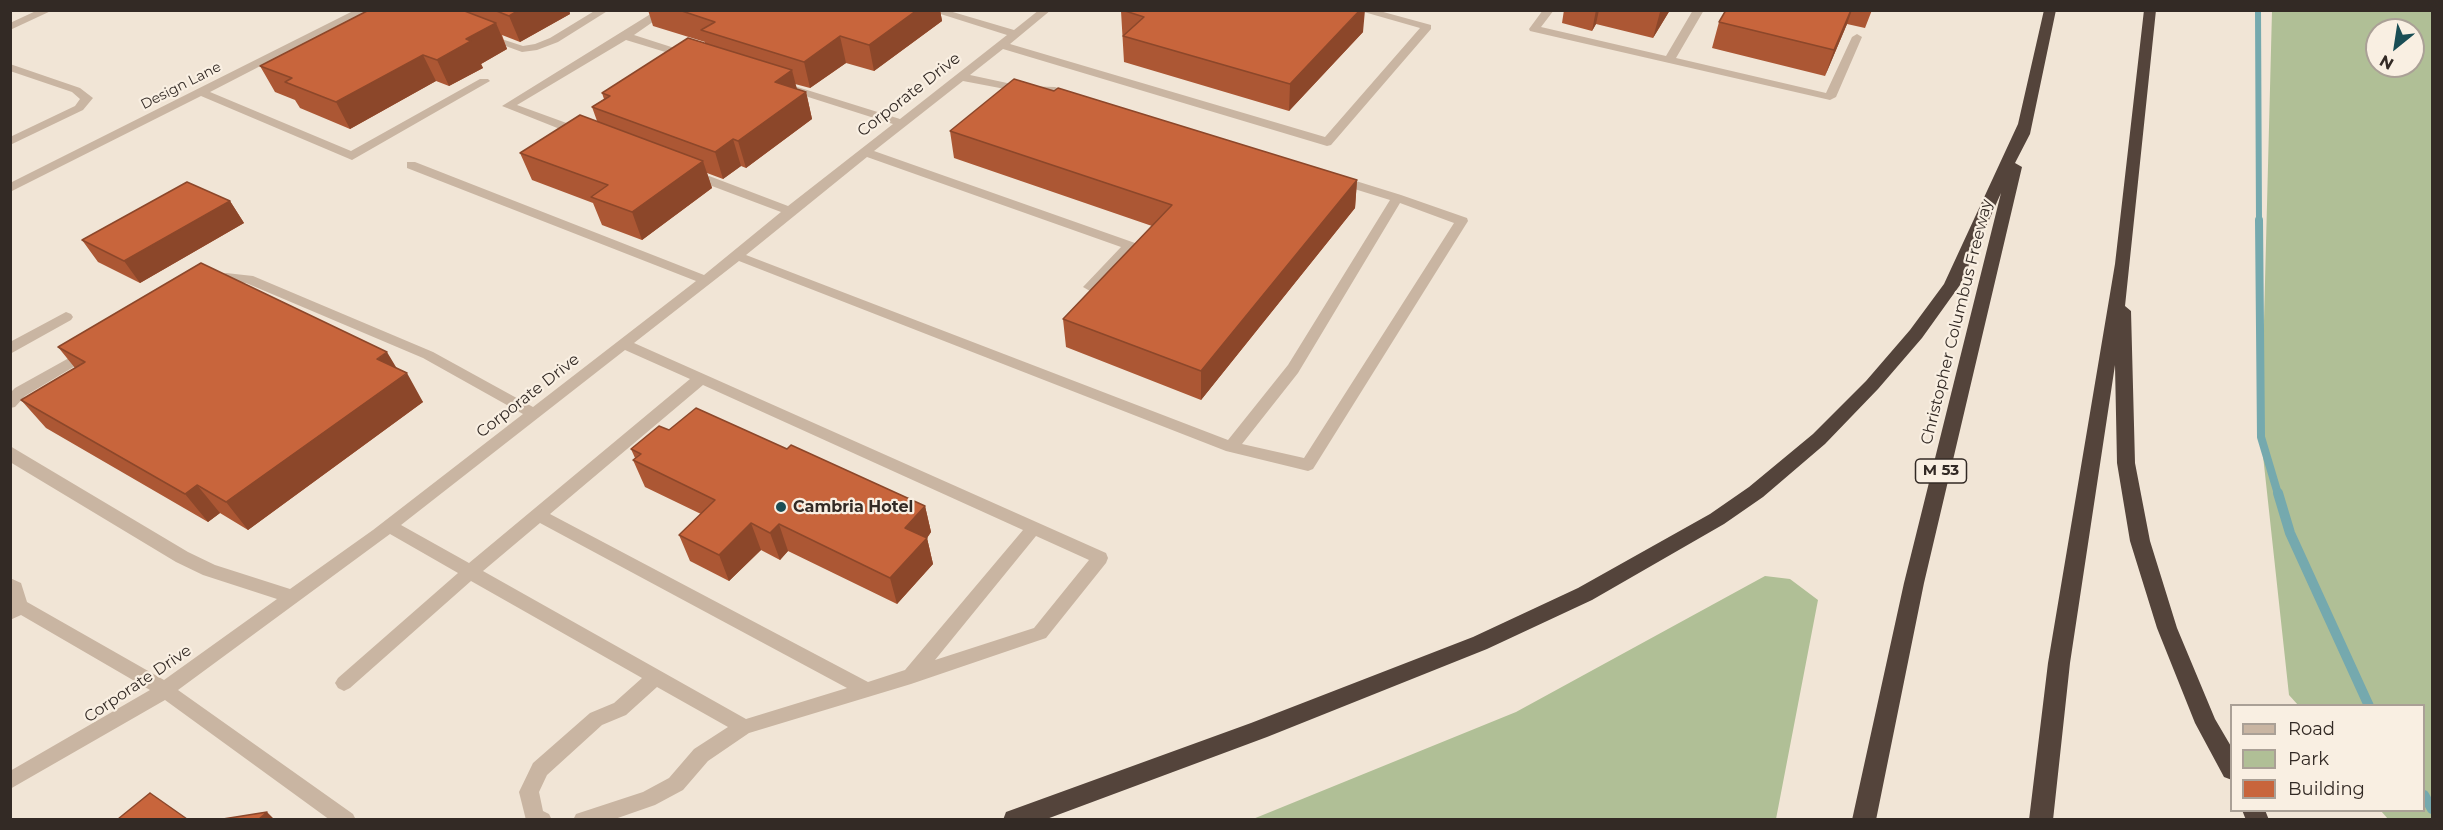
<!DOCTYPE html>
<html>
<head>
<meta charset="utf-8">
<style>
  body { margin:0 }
  #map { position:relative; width:2443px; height:830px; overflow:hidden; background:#f1e5d6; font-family:Montserrat,sans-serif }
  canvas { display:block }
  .frame { position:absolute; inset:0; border:12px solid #332a25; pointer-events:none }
  .legend { position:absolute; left:2230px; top:704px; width:195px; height:108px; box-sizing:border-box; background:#f9efe2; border:2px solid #aaa096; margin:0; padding:8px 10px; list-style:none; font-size:18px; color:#332a25 }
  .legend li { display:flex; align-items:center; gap:12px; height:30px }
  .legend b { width:30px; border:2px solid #aaa096 }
  .north { position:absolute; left:2365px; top:18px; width:60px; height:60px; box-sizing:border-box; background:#f9efe2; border:2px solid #aaa096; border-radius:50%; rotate:210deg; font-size:16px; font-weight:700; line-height:24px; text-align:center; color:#332a25 }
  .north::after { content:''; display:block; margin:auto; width:21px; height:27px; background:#1a4e55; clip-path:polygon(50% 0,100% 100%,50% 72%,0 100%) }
</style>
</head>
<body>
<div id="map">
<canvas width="2443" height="830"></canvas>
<div class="frame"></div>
<ul class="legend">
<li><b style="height:8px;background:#c9b5a2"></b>Road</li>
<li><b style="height:16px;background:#b0bf96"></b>Park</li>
<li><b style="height:16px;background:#c8653c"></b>Building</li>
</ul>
<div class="north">N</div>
</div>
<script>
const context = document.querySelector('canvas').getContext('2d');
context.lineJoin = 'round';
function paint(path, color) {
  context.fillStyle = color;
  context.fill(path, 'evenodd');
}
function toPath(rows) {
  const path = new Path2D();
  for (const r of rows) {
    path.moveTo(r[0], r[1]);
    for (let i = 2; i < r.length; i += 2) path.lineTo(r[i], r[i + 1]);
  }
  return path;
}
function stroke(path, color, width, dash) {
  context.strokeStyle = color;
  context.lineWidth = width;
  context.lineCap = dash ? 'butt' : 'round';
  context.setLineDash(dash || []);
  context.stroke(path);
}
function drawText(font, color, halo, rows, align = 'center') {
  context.font = font + ' Montserrat,sans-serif';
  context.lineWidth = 4.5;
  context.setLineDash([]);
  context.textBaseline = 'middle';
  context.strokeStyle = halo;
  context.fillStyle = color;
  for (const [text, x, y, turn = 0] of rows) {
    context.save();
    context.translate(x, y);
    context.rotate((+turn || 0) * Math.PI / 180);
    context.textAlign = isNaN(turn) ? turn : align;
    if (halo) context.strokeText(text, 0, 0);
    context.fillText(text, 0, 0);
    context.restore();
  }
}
const green = toPath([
  [2272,11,2432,11,2432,819,2388,819,2381,811,2424,810,2424,706,2298,705,2289,695,2261,437],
  [2377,30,2413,30,2413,66,2377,66],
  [1765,576,1790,579,1818,600,1776,819,1253,819,1516,712]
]);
const streamFar2 = toPath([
  [2258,10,2259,222]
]);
const streamFar1 = toPath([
  [2259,220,2261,437,2278,494]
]);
const stream = toPath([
  [2278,493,2290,533,2369,706],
  [2424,795,2432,809]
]);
const minor = toPath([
  [38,10,53,10,10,30,10,23,38,10],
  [355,10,369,10,210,92,351,151,480,79,488,79,490,81,352,160,201,96,10,192,10,183,355,10],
  [596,10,609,10,558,42,537,50,522,52,481,37,486,34,523,46,535,44,550,38,596,10],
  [657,10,670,10,634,35,693,54,693,58,685,58,626,40,517,105,583,129,583,135,575,135,502,106,657,10],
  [928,10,946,10,1014,30,1039,10,1051,10,1010,44,1325,137,1420,28,1357,10,1376,10,1431,25,1431,29,1331,145,1327,146,1003,49,970,75,1021,86,1055,87,1079,96,1073,99,1054,93,1021,92,963,81,874,151,1135,243,1137,246,1135,249,1095,290,1090,291,1083,287,1121,247,867,157,746,255,1228,440,1288,365,1390,200,1335,183,1335,177,1343,177,1401,195,1467,218,1468,221,1313,469,1308,471,1226,451,739,261,634,343,1106,553,1108,558,1106,563,1046,638,911,684,749,733,708,761,683,790,655,805,612,820,573,820,576,814,643,792,669,778,694,749,728,727,657,687,626,715,602,725,547,775,539,792,543,811,549,814,552,820,526,820,519,792,533,763,590,713,614,703,642,678,471,581,350,688,344,691,338,688,335,683,338,678,458,573,390,534,178,690,353,814,356,820,330,820,165,700,10,789,10,771,150,690,21,615,10,620,10,578,21,583,27,602,164,680,277,599,203,575,176,562,10,462,10,446,188,552,215,565,290,589,373,530,523,414,423,358,246,283,228,281,212,287,207,286,205,283,207,280,226,273,253,276,433,352,533,407,696,281,407,168,407,162,415,162,704,275,781,212,688,177,688,171,696,171,788,206,893,124,783,89,783,85,791,85,900,119,1007,35,928,10],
  [1400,203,1454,223,1304,458,1242,444,1298,373,1400,203],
  [625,350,690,379,469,563,401,525,625,350],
  [703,385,1023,530,905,670,868,682,550,514,703,385],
  [540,523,847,688,746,719,483,571,540,523],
  [1036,536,1089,560,1034,628,935,660,1036,536],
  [1543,10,1554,10,1541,27,1666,56,1693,10,1704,10,1676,58,1826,93,1852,37,1857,34,1862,37,1836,97,1830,100,1530,31,1529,29,1543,10],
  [10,64,80,88,93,98,83,110,10,145,10,137,75,106,80,99,72,92,10,71,10,64],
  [66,312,71,314,73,317,71,320,10,354,10,342,66,312],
  [87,348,94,353,92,356,25,396,15,407,10,408,10,393,15,388,87,348]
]);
const highway = toPath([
  [2044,10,2056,10,2030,134,2015,163,2022,167,1924,583,1876,820,1852,820,1904,583,2001,193,1960,285,1922,338,1878,389,1825,444,1763,497,1724,524,1592,600,1487,649,1267,737,1044,820,1003,820,1006,812,1251,723,1473,637,1578,588,1710,514,1749,487,1813,434,1866,381,1910,330,1944,284,2018,124,2044,10],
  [2144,10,2156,10,2125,306,2131,311,2135,463,2150,541,2177,628,2215,719,2232,748,2232,780,2224,777,2195,723,2157,628,2130,541,2117,463,2115,365,2070,663,2053,820,2029,820,2048,663,2115,264,2144,10],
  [2242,810,2265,810,2269,820,2246,820,2242,810]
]);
const wall = toPath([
  [369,10,569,10,570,14,520,42,502,35,507,49,481,64,483,68,449,86,436,81,350,129,300,108,295,100,275,92,260,66],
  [648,10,940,10,942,21,874,71,846,63,810,88,795,84,797,89,806,92,812,119,746,168,741,166,723,179,707,173,712,188,642,240,602,225,593,203,532,180,520,153,597,121,592,107,604,99,602,93,705,43,705,42,653,26],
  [1564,10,1670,10,1653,38,1596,24,1592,31,1562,23],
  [1726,10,1872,10,1865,28,1847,24,1825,76,1712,48,1719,22],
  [1121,11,1363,32,1289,111,1124,62],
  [1054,91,1357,180,1355,208,1201,400,1066,347,1063,319,1152,226,954,158,950,131],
  [230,201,244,223,140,283,98,262,82,240],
  [58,347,397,369,423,402,248,530,220,513,208,522,46,428,21,400,75,368],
  [669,430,787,449,925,506,931,532,927,538,933,564,897,604,788,551,780,560,761,550,729,581,690,561,679,535,701,514,645,487,633,460,635,458,631,449]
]);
const shadedWall = toPath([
  [519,10,569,10,570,14,520,42,509,16],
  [917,10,940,10,942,21,874,71,869,45],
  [1360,10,1365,10,1363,32,1289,111,1290,84],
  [1596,10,1599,10,1596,24,1592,31],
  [1661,10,1670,10,1653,38,1660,12],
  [1851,10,1852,10,1847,24,1825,76,1834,50],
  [496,23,507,49,481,64,483,68,449,86,437,60,466,39],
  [840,36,846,63,810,88,804,62],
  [423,55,436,81,350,129,336,102],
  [792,70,799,97,806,92,812,119,746,168,738,141,775,82],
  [733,139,741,166,723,179,715,152],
  [703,161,712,188,642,240,632,212],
  [1357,180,1355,208,1201,400,1201,371],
  [230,201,244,223,140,283,124,261],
  [387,352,402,377,407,373,423,402,248,530,226,502,377,359],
  [197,485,220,513,208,522,185,494],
  [925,506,931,532,927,538,933,564,897,604,890,578,905,528],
  [751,523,761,550,729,581,719,555],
  [779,524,788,551,780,560,770,533],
  [267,812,274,819,259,819]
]);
const building = toPath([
  [369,10,462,10,496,23,466,39,471,41,437,60,423,55,336,102,285,82,292,78,260,66,369,10],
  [494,10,519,10,509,16,494,10],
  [679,10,917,10,869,45,840,36,804,62,701,30,715,22,679,10],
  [1122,10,1360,10,1290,84,1123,36,1144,17,1122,10],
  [1726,10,1851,10,1834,50,1719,22,1726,10],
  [688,38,792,70,775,82,806,92,738,141,733,139,715,152,592,107,610,96,602,93,688,38],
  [1014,79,1054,91,1058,88,1357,180,1201,371,1063,319,1172,205,950,131,1014,79],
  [580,115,703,161,632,212,591,197,608,185,520,153,580,115],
  [187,182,230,201,124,261,82,240,187,182],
  [201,263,387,352,377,359,407,373,226,502,197,485,185,494,21,400,85,362,58,347,201,263],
  [696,408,787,449,791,445,925,506,905,528,927,538,890,578,779,524,770,533,751,523,719,555,679,535,715,500,633,460,641,454,631,449,659,426,669,430,696,408],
  [150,793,187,819,118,819,150,793],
  [267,812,259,819,223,819,267,812]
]);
const markers = [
  [781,507,6,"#1a4e55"]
];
const farStreetnames = [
  ["Design Lane",181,86,-27]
];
const shields = [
  [1941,471,51]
];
const shieldNames = [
  ["M 53",1941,471]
];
const streetNames = [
  ["Corporate Drive",909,95,-38],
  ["Christopher Columbus Freeway",1957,322,-76],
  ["Corporate Drive",528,396,-38],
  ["Corporate Drive",138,684,-34]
];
const poiNames = [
  ["Cambria Hotel",793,507]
];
paint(green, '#b0bf96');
stroke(streamFar2, '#75a9ae', 6);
stroke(streamFar1, '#75a9ae', 8);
stroke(stream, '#75a9ae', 10);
paint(minor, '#c9b5a2');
paint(highway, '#54443b');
paint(wall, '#ac5734');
paint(shadedWall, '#8c472a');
paint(building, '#c8653c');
stroke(building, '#8c472a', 1.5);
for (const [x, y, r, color] of markers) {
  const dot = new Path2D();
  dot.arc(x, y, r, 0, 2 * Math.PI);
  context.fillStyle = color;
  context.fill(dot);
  stroke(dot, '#f9efe2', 2);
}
drawText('14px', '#332a25', '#f9efe2', farStreetnames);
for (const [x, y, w] of shields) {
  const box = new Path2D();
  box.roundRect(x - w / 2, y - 12, w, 24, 4.5);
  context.fillStyle = '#f9efe2';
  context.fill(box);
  stroke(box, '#332a25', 1.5);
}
drawText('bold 15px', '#332a25', null, shieldNames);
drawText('16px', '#332a25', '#f9efe2', streetNames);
drawText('bold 16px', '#332a25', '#f9efe2', poiNames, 'left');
</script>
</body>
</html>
